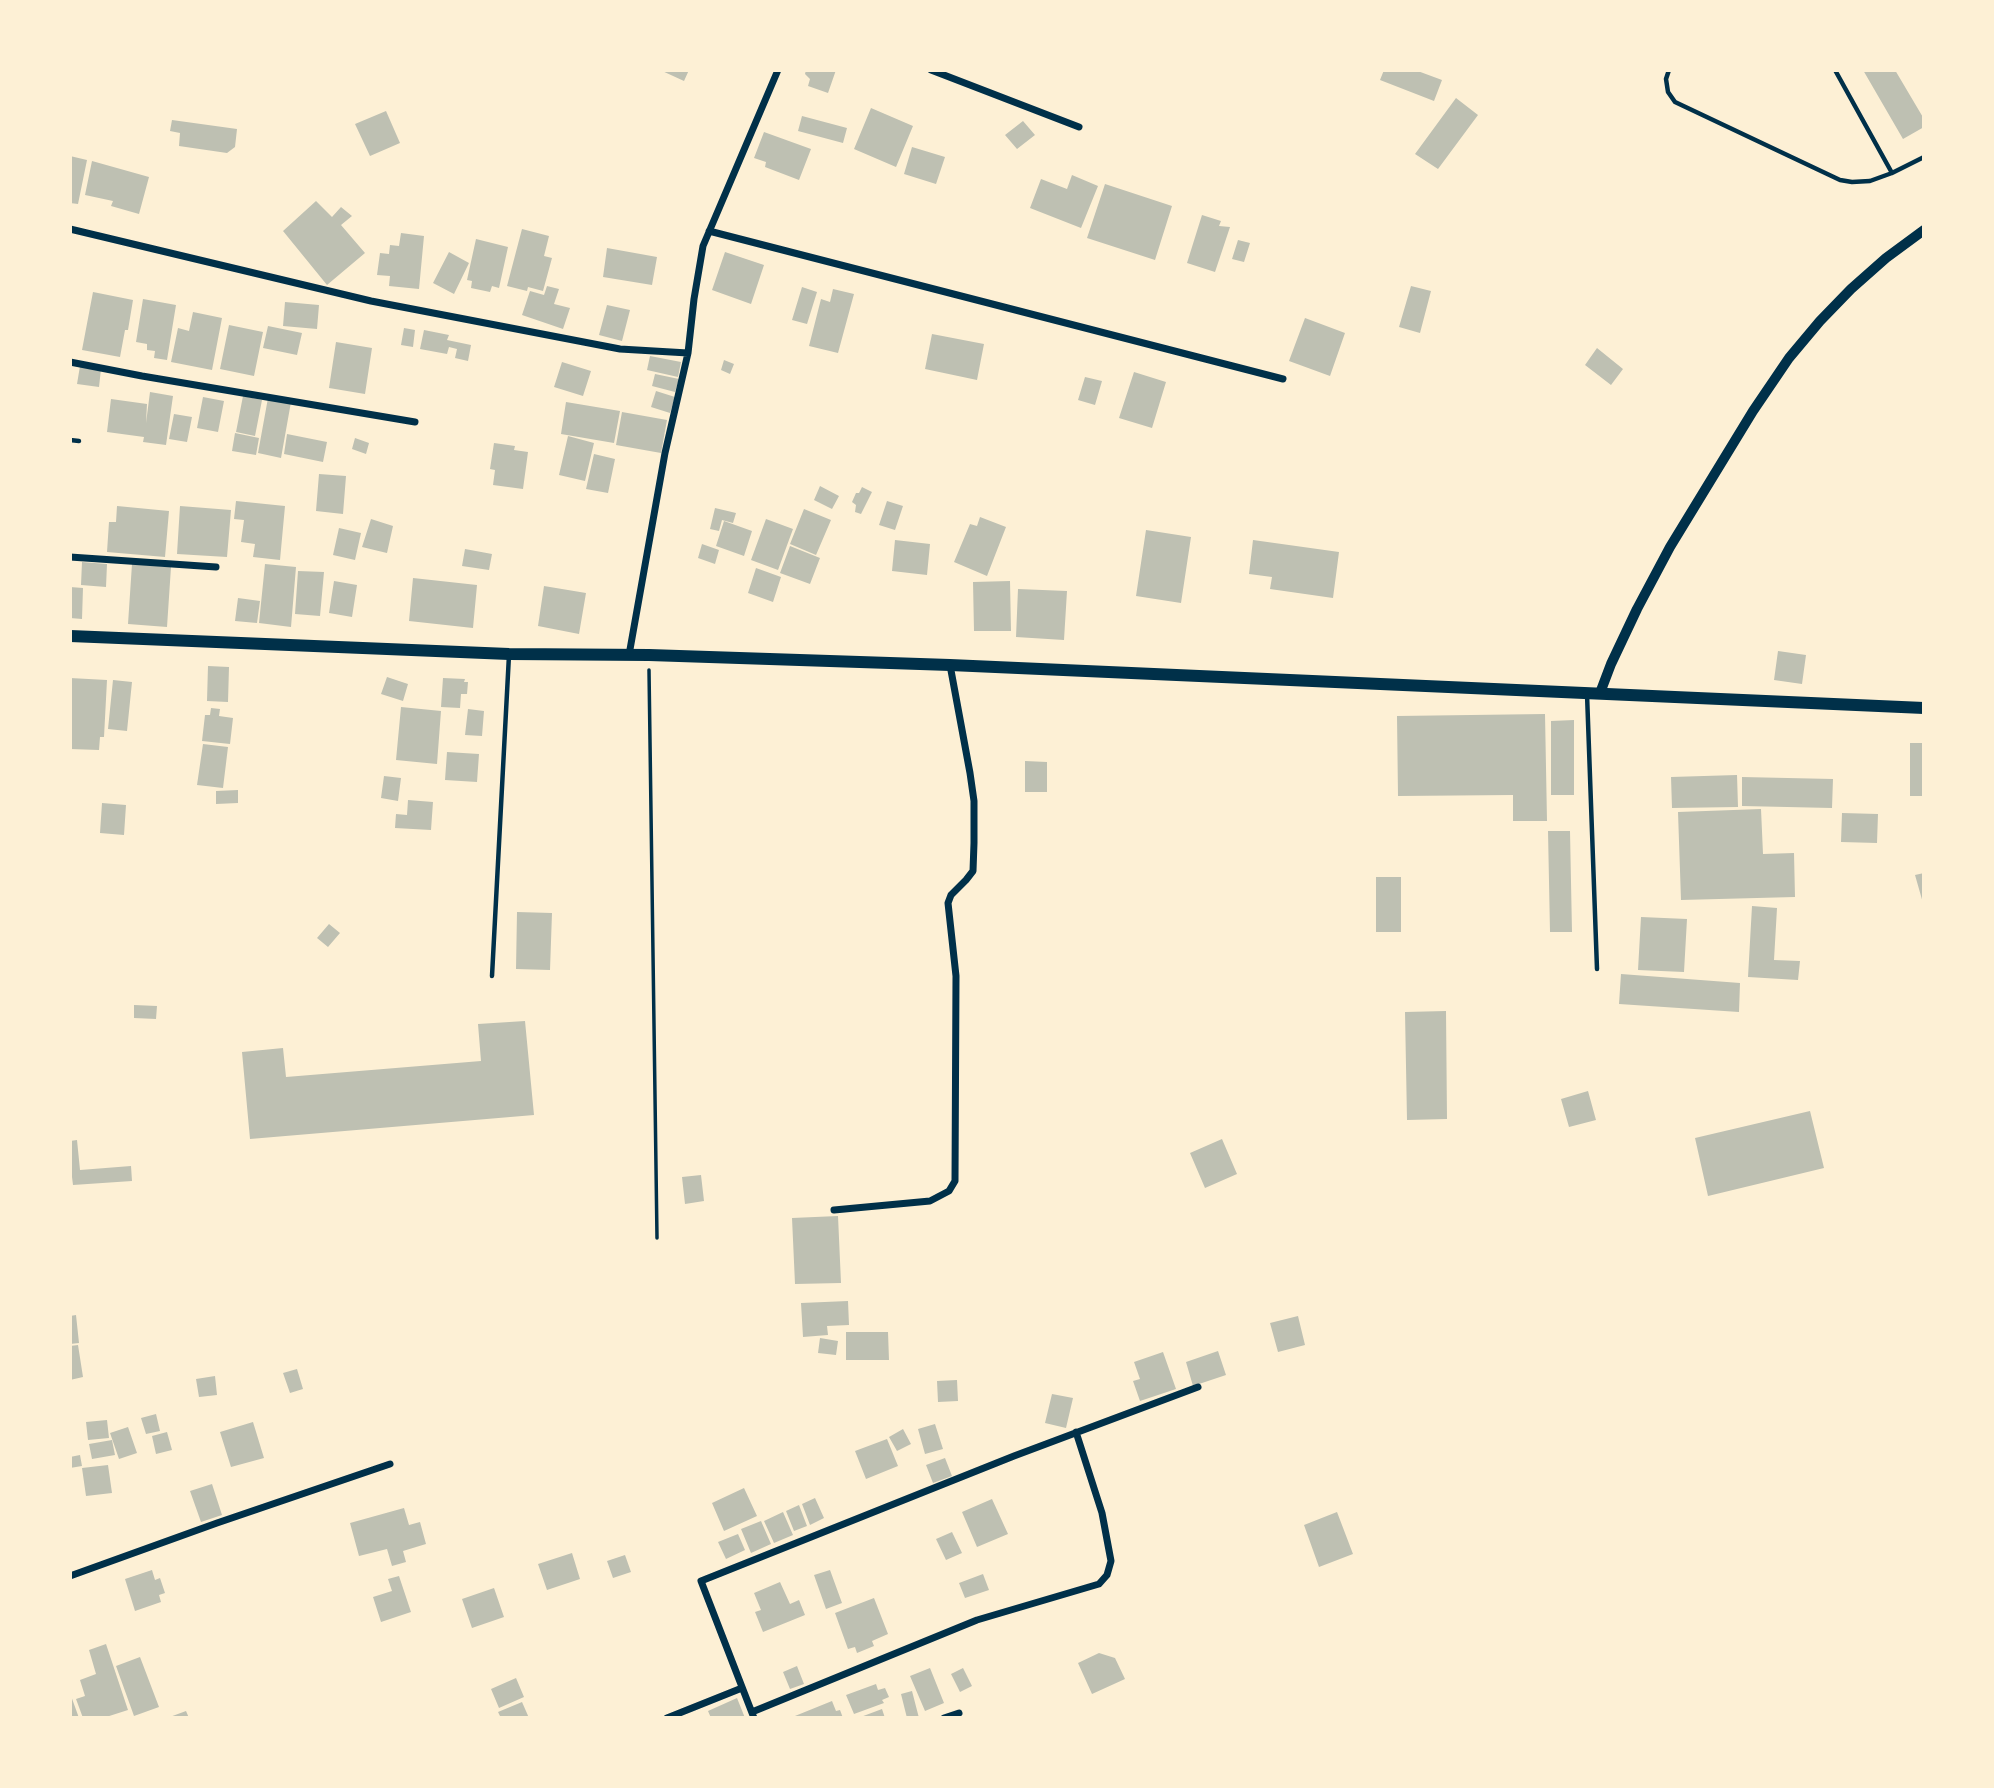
<!DOCTYPE html>
<html>
<head>
<meta charset="utf-8">
<style>
  body { margin:0 }
  #map { position:relative; width:1994px; height:1788px; overflow:hidden; background:#fdf0d5; font-family:"Source Serif 4",serif }
  canvas { display:block }
  .frame { position:absolute; inset:0; border:72px solid #fdf0d5; pointer-events:none }
</style>
</head>
<body>
<div id="map">
<canvas width="1994" height="1788"></canvas>
<div class="frame"></div>
</div>
<script>
const context = document.querySelector('canvas').getContext('2d');
context.lineJoin = 'round';
function paint(path, color) {
  context.fillStyle = color;
  context.fill(path, 'evenodd');
}
function toPath(rows) {
  const path = new Path2D();
  for (const r of rows) {
    path.moveTo(r[0], r[1]);
    for (let i = 2; i < r.length; i += 2) path.lineTo(r[i], r[i + 1]);
  }
  return path;
}
function stroke(path, color, width, dash) {
  context.strokeStyle = color;
  context.lineWidth = width;
  context.lineCap = dash ? 'butt' : 'round';
  context.setLineDash(dash || []);
  context.stroke(path);
}
const building = toPath([
  [660,70,689,70,684,81],
  [806,70,836,70,828,93,808,86,810,79,805,74],
  [1384,70,1415,70,1442,80,1434,101,1380,80],
  [1863,70,1895,70,1924,119,1924,127,1903,139],
  [1456,98,1478,115,1438,169,1415,154],
  [871,108,913,126,896,167,854,149],
  [386,111,400,143,370,156,355,124],
  [802,116,847,128,843,143,798,131],
  [172,120,237,129,235,147,227,153,179,146,180,133,170,131],
  [1023,121,1035,135,1017,149,1005,135],
  [764,132,811,149,799,180,765,167,766,162,754,158],
  [912,147,945,157,936,184,904,174],
  [70,156,87,160,78,204,70,203],
  [92,161,149,177,139,214,111,206,113,201,85,195],
  [1072,175,1098,186,1081,228,1030,208,1041,179,1067,189],
  [1105,184,1172,206,1155,260,1087,238],
  [316,201,332,217,341,207,352,216,341,225,365,253,327,285,283,231],
  [1202,215,1221,221,1219,226,1230,227,1215,272,1187,263],
  [522,229,549,236,544,256,552,258,543,291,528,287,527,291,507,286],
  [401,233,424,236,419,289,389,286,390,276,377,275,380,253,389,254,390,245,399,246],
  [476,239,508,247,499,288,492,286,490,292,471,288,472,281,467,280],
  [1238,240,1250,243,1244,262,1232,259],
  [607,248,657,257,652,285,603,277],
  [449,252,469,263,454,294,433,283],
  [725,252,764,265,751,304,712,290],
  [547,286,559,289,554,304,570,308,563,329,522,315,530,291,544,295],
  [1411,286,1431,291,1420,333,1399,327],
  [802,287,817,292,807,324,792,320],
  [833,289,854,294,838,353,809,346,821,299,830,302],
  [93,292,133,300,128,330,125,330,120,357,82,350],
  [143,299,176,305,167,360,154,358,155,351,147,350,147,344,136,342],
  [285,302,319,305,317,329,283,326],
  [607,305,630,310,622,341,599,335],
  [193,312,222,318,212,370,171,362,178,328,189,331],
  [1305,318,1345,333,1330,376,1289,361],
  [229,325,263,332,254,376,220,369],
  [268,326,302,333,297,355,263,348],
  [404,328,415,330,413,347,401,345],
  [424,330,449,335,447,340,471,345,468,361,455,358,457,349,449,347,447,354,420,349],
  [932,334,984,344,977,380,925,369],
  [336,342,372,348,365,394,329,388],
  [1597,348,1623,369,1611,385,1585,365],
  [650,356,681,362,678,377,647,370],
  [724,360,734,364,730,374,721,370],
  [562,362,591,371,583,396,554,387],
  [80,366,101,369,99,387,77,384],
  [1134,372,1166,382,1152,428,1119,418],
  [655,374,679,379,675,392,652,386],
  [1085,377,1102,381,1095,405,1078,400],
  [656,391,675,397,670,413,651,407],
  [150,392,173,396,166,445,143,442,144,437,107,432,111,399,147,404,146,423],
  [243,396,262,400,255,436,236,432],
  [203,397,224,401,218,432,197,428],
  [268,398,291,402,281,458,258,453],
  [566,402,620,411,614,443,561,434],
  [622,412,667,420,661,453,616,445],
  [174,414,192,417,187,442,169,439],
  [235,433,259,438,256,455,232,451],
  [287,434,327,442,323,462,284,454],
  [568,436,594,443,585,481,559,475],
  [355,438,369,443,366,454,352,449],
  [494,443,515,446,514,450,528,452,523,489,493,485,495,470,490,469],
  [594,454,615,459,608,493,586,489],
  [319,474,346,476,343,514,316,511],
  [820,486,839,496,832,509,814,500],
  [862,487,872,492,861,514,855,512,856,505,852,502,856,493,859,493],
  [236,501,285,506,280,560,253,557,255,544,241,542,244,520,234,519],
  [887,501,903,506,895,530,879,525],
  [117,506,169,511,165,557,107,552,109,522,116,522],
  [180,506,231,510,227,557,177,554],
  [715,508,736,513,733,523,722,520,719,531,710,529],
  [804,509,831,520,816,555,790,544],
  [980,517,1006,527,987,576,954,562,970,524,977,526],
  [371,519,393,526,387,553,362,547],
  [766,519,793,529,778,570,751,560],
  [724,521,752,531,744,556,716,546],
  [339,528,361,533,355,560,333,555],
  [1146,530,1191,537,1181,603,1136,596],
  [895,540,930,544,927,575,892,571],
  [1253,540,1339,552,1333,598,1270,589,1272,577,1249,574],
  [702,544,719,550,715,564,698,558],
  [790,546,820,558,810,584,780,573],
  [465,549,492,554,489,570,462,566],
  [82,562,107,564,106,587,81,585],
  [132,564,171,567,167,627,128,624],
  [265,564,296,567,291,627,259,623],
  [756,568,781,577,773,602,748,593],
  [298,571,324,572,320,616,295,614],
  [413,578,477,585,473,628,409,621],
  [334,581,357,585,352,617,329,613],
  [1010,581,1011,631,974,631,973,582],
  [544,586,586,593,579,634,538,626],
  [70,587,83,588,82,619,70,618],
  [1018,589,1067,591,1064,640,1016,637],
  [238,598,260,601,257,623,235,621],
  [1778,651,1806,655,1802,684,1774,680],
  [208,666,229,667,228,702,207,701],
  [387,677,408,684,403,701,381,694],
  [70,678,107,680,104,737,100,737,99,750,70,749],
  [443,678,465,679,464,682,468,682,467,694,461,694,460,708,441,707],
  [113,680,132,682,127,731,108,729],
  [401,707,441,711,437,764,396,760],
  [211,708,220,709,219,716,233,718,230,744,202,741,205,715,210,715],
  [468,709,484,711,482,736,465,735],
  [1545,714,1547,821,1513,821,1513,795,1398,796,1397,716],
  [1574,720,1574,795,1551,795,1551,721],
  [1910,743,1924,743,1924,796,1910,796],
  [203,744,228,747,223,788,197,785],
  [447,752,479,754,477,782,445,780],
  [1025,761,1047,762,1047,792,1025,792],
  [1737,775,1738,807,1672,808,1671,777],
  [384,776,401,778,398,801,381,798],
  [1742,777,1833,779,1832,808,1742,806],
  [238,790,238,803,216,804,216,791],
  [408,800,433,802,431,830,395,828,396,814,407,815],
  [102,803,126,805,124,835,100,833],
  [1761,809,1763,854,1794,853,1795,897,1681,900,1678,812],
  [1842,813,1878,814,1877,843,1841,842],
  [1548,831,1570,831,1572,932,1550,932],
  [1924,873,1924,903,1923,903,1915,875],
  [1376,877,1401,877,1401,932,1376,932],
  [1752,906,1777,908,1774,960,1800,961,1798,980,1748,977],
  [517,912,552,913,550,970,516,969],
  [1641,917,1687,919,1684,972,1638,970],
  [329,924,340,933,328,947,317,938],
  [1621,974,1740,983,1739,1012,1619,1004],
  [134,1005,157,1006,156,1019,134,1018],
  [1446,1011,1447,1119,1407,1120,1405,1012],
  [525,1021,534,1115,250,1139,242,1052,283,1048,286,1077,481,1061,478,1024],
  [1588,1091,1596,1120,1569,1127,1561,1099],
  [1810,1111,1824,1168,1708,1196,1695,1138],
  [1222,1139,1237,1174,1205,1188,1190,1153],
  [77,1140,80,1170,131,1166,132,1181,73,1185,72,1177,70,1177,70,1141],
  [701,1175,704,1201,685,1204,682,1177],
  [838,1216,841,1283,795,1284,792,1218],
  [848,1301,849,1325,827,1326,828,1335,803,1337,801,1303],
  [76,1315,79,1343,70,1344,70,1316],
  [1298,1316,1305,1345,1278,1352,1270,1323],
  [846,1332,888,1332,889,1360,846,1360],
  [820,1338,838,1341,836,1355,818,1353],
  [78,1345,83,1377,70,1380,70,1346],
  [1218,1351,1226,1375,1193,1386,1186,1362],
  [1163,1352,1176,1389,1140,1401,1133,1381,1140,1379,1134,1362],
  [297,1369,303,1389,290,1393,283,1373],
  [215,1376,217,1395,199,1397,196,1379],
  [957,1380,958,1401,938,1402,937,1381],
  [1052,1394,1073,1398,1066,1428,1045,1423],
  [156,1414,160,1431,146,1434,141,1418],
  [107,1420,109,1438,88,1440,86,1422],
  [253,1422,264,1458,231,1467,220,1432],
  [935,1424,943,1449,925,1454,918,1429],
  [128,1427,137,1453,119,1459,110,1433],
  [903,1429,911,1444,897,1451,889,1437],
  [167,1432,172,1450,156,1454,152,1436],
  [887,1439,898,1466,866,1479,855,1451],
  [112,1440,115,1455,92,1459,89,1444],
  [80,1455,82,1466,70,1468,70,1457],
  [945,1458,952,1476,933,1483,926,1465],
  [108,1465,112,1493,86,1496,82,1468],
  [212,1484,222,1515,201,1522,190,1491],
  [744,1488,757,1516,724,1531,712,1503],
  [815,1498,824,1518,810,1525,802,1504],
  [992,1499,1008,1534,977,1547,962,1512],
  [799,1505,807,1526,794,1531,786,1511],
  [404,1508,409,1525,420,1522,426,1544,403,1551,406,1562,392,1566,387,1549,359,1556,350,1523],
  [783,1512,793,1535,774,1543,764,1521],
  [1337,1512,1353,1554,1319,1567,1304,1525],
  [761,1521,771,1544,751,1553,741,1529],
  [952,1532,962,1553,946,1560,936,1539],
  [738,1534,745,1550,726,1559,718,1542],
  [572,1553,580,1579,547,1590,538,1564],
  [625,1555,631,1572,613,1578,607,1561],
  [152,1570,155,1580,160,1578,165,1593,159,1595,161,1602,135,1611,125,1579],
  [830,1570,842,1603,826,1609,814,1575],
  [983,1574,989,1590,965,1598,959,1583],
  [399,1576,411,1612,381,1622,373,1597,392,1591,388,1579],
  [780,1582,790,1604,799,1600,805,1615,763,1632,755,1612,761,1610,754,1593],
  [494,1588,504,1617,472,1628,462,1599],
  [874,1598,888,1634,872,1641,874,1646,857,1653,855,1647,848,1649,835,1613],
  [106,1644,128,1710,103,1718,83,1718,76,1699,85,1696,80,1680,96,1674,89,1650],
  [1099,1653,1115,1658,1125,1679,1092,1694,1078,1663],
  [140,1657,159,1707,134,1716,116,1666],
  [797,1666,804,1684,790,1689,783,1672],
  [930,1668,944,1703,925,1711,910,1676],
  [963,1668,972,1686,960,1692,951,1674],
  [516,1678,524,1697,499,1708,491,1689],
  [876,1684,878,1690,885,1688,889,1697,882,1700,884,1703,854,1714,846,1695],
  [912,1691,919,1718,907,1718,901,1694],
  [70,1693,79,1718,70,1718],
  [737,1698,745,1718,711,1718,708,1711],
  [832,1701,836,1711,840,1710,843,1718,790,1718],
  [522,1702,529,1718,501,1718,498,1712],
  [882,1709,885,1718,858,1718],
  [186,1711,189,1718,167,1718]
]);
const path = toPath([
  [649,670,657,1238]
]);
const service = toPath([
  [1669,70,1666,79,1668,92,1675,102,1840,180,1852,182,1870,181,1892,173,1924,157],
  [1835,70,1892,173],
  [70,440,79,441],
  [1587,694,1597,969],
  [492,976,509,655]
]);
const minor = toPath([
  [931,70,1079,127],
  [70,229,371,301,620,349,688,353],
  [709,231,1283,379],
  [70,362,142,376,415,422],
  [70,557,216,567],
  [629,655,665,453,688,353,694,299,703,246,778,70],
  [834,1210,930,1201,949,1191,955,1181,956,976,948,903,951,895,966,880,973,871,974,843,974,801,970,773,950,665],
  [70,1576,217,1523,390,1464],
  [752,1712,977,1620,1099,1584,1107,1575,1111,1561,1102,1513,1076,1432],
  [667,1718,742,1688],
  [754,1718,701,1581,1014,1456,1198,1387],
  [944,1718,959,1713]
]);
const tertiary = toPath([
  [1600,693,1611,664,1637,609,1670,547,1753,411,1789,358,1820,321,1851,289,1886,258,1924,230]
]);
const primary = toPath([
  [70,636,509,654,649,655,950,665,1924,708]
]);
paint(building, '#bec0b2');
stroke(path, '#003049', 3.5);
stroke(service, '#003049', 4.5);
stroke(minor, '#003049', 7);
stroke(tertiary, '#003049', 10);
stroke(primary, '#003049', 12);
</script>
</body>
</html>
